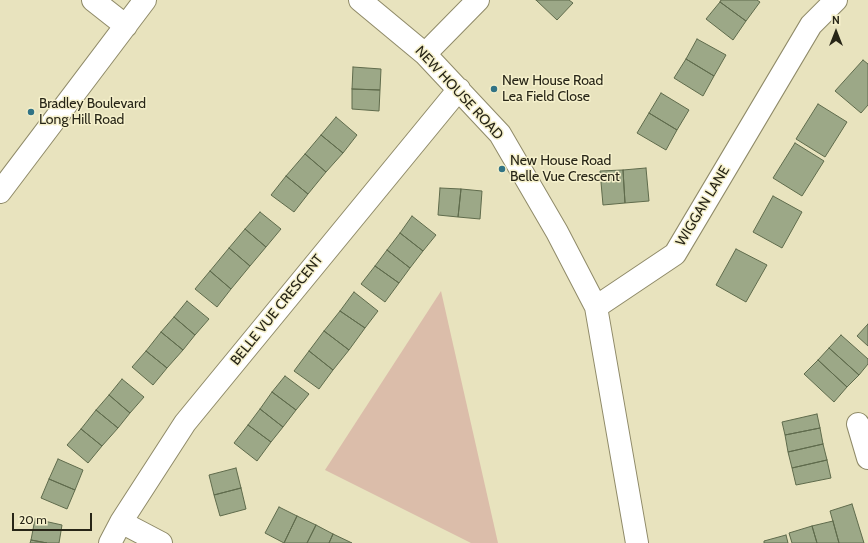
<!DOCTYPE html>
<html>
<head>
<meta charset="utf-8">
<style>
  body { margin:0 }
  #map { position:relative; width:868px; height:543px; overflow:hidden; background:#e8e3be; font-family:Cabin,sans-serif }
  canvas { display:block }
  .north { position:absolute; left:816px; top:12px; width:40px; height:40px; -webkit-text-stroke:3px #f5f0cb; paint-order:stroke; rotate:0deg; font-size:11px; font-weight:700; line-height:16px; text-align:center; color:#272517 }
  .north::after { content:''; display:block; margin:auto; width:14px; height:18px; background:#272517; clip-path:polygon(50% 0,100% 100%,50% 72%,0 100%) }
  .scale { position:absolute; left:12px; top:513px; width:80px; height:18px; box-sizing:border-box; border:2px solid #272517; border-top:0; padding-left:5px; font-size:12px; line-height:14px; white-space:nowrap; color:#272517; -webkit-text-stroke:3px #f5f0cb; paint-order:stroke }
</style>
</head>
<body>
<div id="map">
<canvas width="868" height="543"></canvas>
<div class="north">N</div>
<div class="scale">20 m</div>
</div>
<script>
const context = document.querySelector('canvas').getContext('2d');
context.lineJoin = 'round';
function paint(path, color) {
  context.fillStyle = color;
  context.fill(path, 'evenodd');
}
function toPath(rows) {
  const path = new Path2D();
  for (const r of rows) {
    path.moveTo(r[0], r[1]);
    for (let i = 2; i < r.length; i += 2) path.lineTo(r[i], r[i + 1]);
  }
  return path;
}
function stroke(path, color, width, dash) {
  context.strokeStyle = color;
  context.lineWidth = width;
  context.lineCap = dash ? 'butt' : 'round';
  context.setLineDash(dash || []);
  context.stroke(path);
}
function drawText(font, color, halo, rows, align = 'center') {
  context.font = font + ' Cabin,sans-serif';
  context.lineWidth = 3;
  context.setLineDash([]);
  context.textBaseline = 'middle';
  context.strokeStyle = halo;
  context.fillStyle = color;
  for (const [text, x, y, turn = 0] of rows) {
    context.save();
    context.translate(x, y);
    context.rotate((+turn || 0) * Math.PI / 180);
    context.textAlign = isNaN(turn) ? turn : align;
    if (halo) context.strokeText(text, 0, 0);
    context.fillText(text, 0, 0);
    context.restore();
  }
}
const green = toPath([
  [441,291,498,543,471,543,325,470]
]);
const building = toPath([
  [536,0,569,0,573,3,557,20,536,0],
  [721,0,757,0,760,2,746,21,720,2,721,0],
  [720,2,746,21,733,40,706,19,720,2],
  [697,39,726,55,714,76,686,59,697,39],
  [686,59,714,76,703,96,674,78,686,59],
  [863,60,868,64,868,105,861,113,835,91,863,60],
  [353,67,381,69,380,90,352,89,353,67],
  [352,89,380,90,379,111,352,109,352,89],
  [661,93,689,110,677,130,649,113,661,93],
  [818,104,847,122,825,157,796,139,818,104],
  [649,113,677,130,666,150,637,133,649,113],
  [336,117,357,135,343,153,321,135,336,117],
  [321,135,343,153,326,172,305,154,321,135],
  [795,143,824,161,802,196,773,178,795,143],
  [305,154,326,172,308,194,286,176,305,154],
  [646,168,649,201,625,203,623,170,646,168],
  [623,170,625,203,603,205,600,171,623,170],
  [286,176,308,194,294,212,271,195,286,176],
  [440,188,461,189,458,217,438,215,440,188],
  [461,189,482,191,480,219,458,217,461,189],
  [773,196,802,212,782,248,753,232,773,196],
  [260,212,281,229,266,247,245,229,260,212],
  [412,216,436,235,423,251,400,233,412,216],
  [245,229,266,247,250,266,229,248,245,229],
  [400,233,423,251,410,268,387,250,400,233],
  [229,248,250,266,231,289,210,271,229,248],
  [736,249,767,265,746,302,716,285,736,249],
  [387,250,410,268,399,283,375,266,387,250],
  [375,266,399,283,385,302,361,284,375,266],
  [210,271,231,289,217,307,195,289,210,271],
  [354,292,378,311,365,328,340,311,354,292],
  [187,301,209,319,195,335,174,317,187,301],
  [340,311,365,328,349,350,324,331,340,311],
  [174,317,195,335,183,350,161,332,174,317],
  [868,324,868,346,857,336,868,324],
  [324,331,349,350,333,370,309,351,324,331],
  [161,332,183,350,167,368,146,351,161,332],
  [841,335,868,359,868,364,859,375,829,348,841,335],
  [829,348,859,375,847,387,818,360,829,348],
  [146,351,167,368,153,385,132,367,146,351],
  [309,351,333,370,319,389,294,371,309,351],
  [818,360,847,387,834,402,804,374,818,360],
  [285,376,309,394,296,410,272,392,285,376],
  [122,379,144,397,130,413,109,395,122,379],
  [272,392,296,410,283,427,260,409,272,392],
  [109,395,130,413,118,428,96,410,109,395],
  [260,409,283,427,271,442,248,425,260,409],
  [96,410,118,428,102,446,81,429,96,410],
  [817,414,820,428,785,435,782,422,817,414],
  [248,425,271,442,257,461,234,443,248,425],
  [820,428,823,444,788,452,785,435,820,428],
  [81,429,102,446,88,463,67,445,81,429],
  [823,444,827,460,792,468,788,452,823,444],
  [58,459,83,470,75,490,49,479,58,459],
  [827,460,831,478,796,485,792,468,827,460],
  [236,468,241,488,214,495,209,475,236,468],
  [49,479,75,490,67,509,41,498,49,479],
  [241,488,246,509,220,516,214,495,241,488],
  [852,504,864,543,839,543,830,511,852,504],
  [279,507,297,516,284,543,265,533,279,507],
  [297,516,316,525,307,543,284,543,297,516],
  [35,519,62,525,59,543,47,543,31,540,35,519],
  [833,521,839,543,817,543,812,526,833,521],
  [316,525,333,534,329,543,307,543,316,525],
  [812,526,817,543,792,543,789,533,812,526],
  [333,534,352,543,329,543,333,534],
  [786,535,788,543,764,543,764,541,786,535],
  [31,540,47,543,30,543,31,540]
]);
const minor = toPath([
  [93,0,126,26],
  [360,0,425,54,500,134,557,232,596,307,637,543],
  [425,54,478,0],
  [0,192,145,0],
  [596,307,675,254,811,25,836,0],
  [858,424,868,458],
  [121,522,161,543],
  [110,543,121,522,185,423,459,89]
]);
const markers = [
  [494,89,4,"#317385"],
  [31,112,4,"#317385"],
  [502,169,4,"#317385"]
];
const poiNames = [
  ["New House Road",502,81],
  ["Lea Field Close",502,97],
  ["Bradley Boulevard",39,104],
  ["Long Hill Road",39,120],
  ["New House Road",510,161],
  ["Belle Vue Crescent",510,177]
];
const streetNames = [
  ["NEW HOUSE ROAD",459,93,47],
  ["WIGGAN LANE",703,206,-59],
  ["BELLE VUE CRESCENT",277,310,-51]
];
paint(green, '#dbbdaa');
paint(building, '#9ca887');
stroke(building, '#5f6b4c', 1);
stroke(minor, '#8f8a68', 24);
stroke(minor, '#fff', 22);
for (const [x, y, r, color] of markers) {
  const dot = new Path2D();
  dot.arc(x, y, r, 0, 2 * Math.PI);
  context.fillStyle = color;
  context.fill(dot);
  stroke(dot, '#f5f0cb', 1.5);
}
drawText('14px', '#272517', '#f5f0cb', poiNames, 'left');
drawText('14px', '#272517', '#f5f0cb', streetNames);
</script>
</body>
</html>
